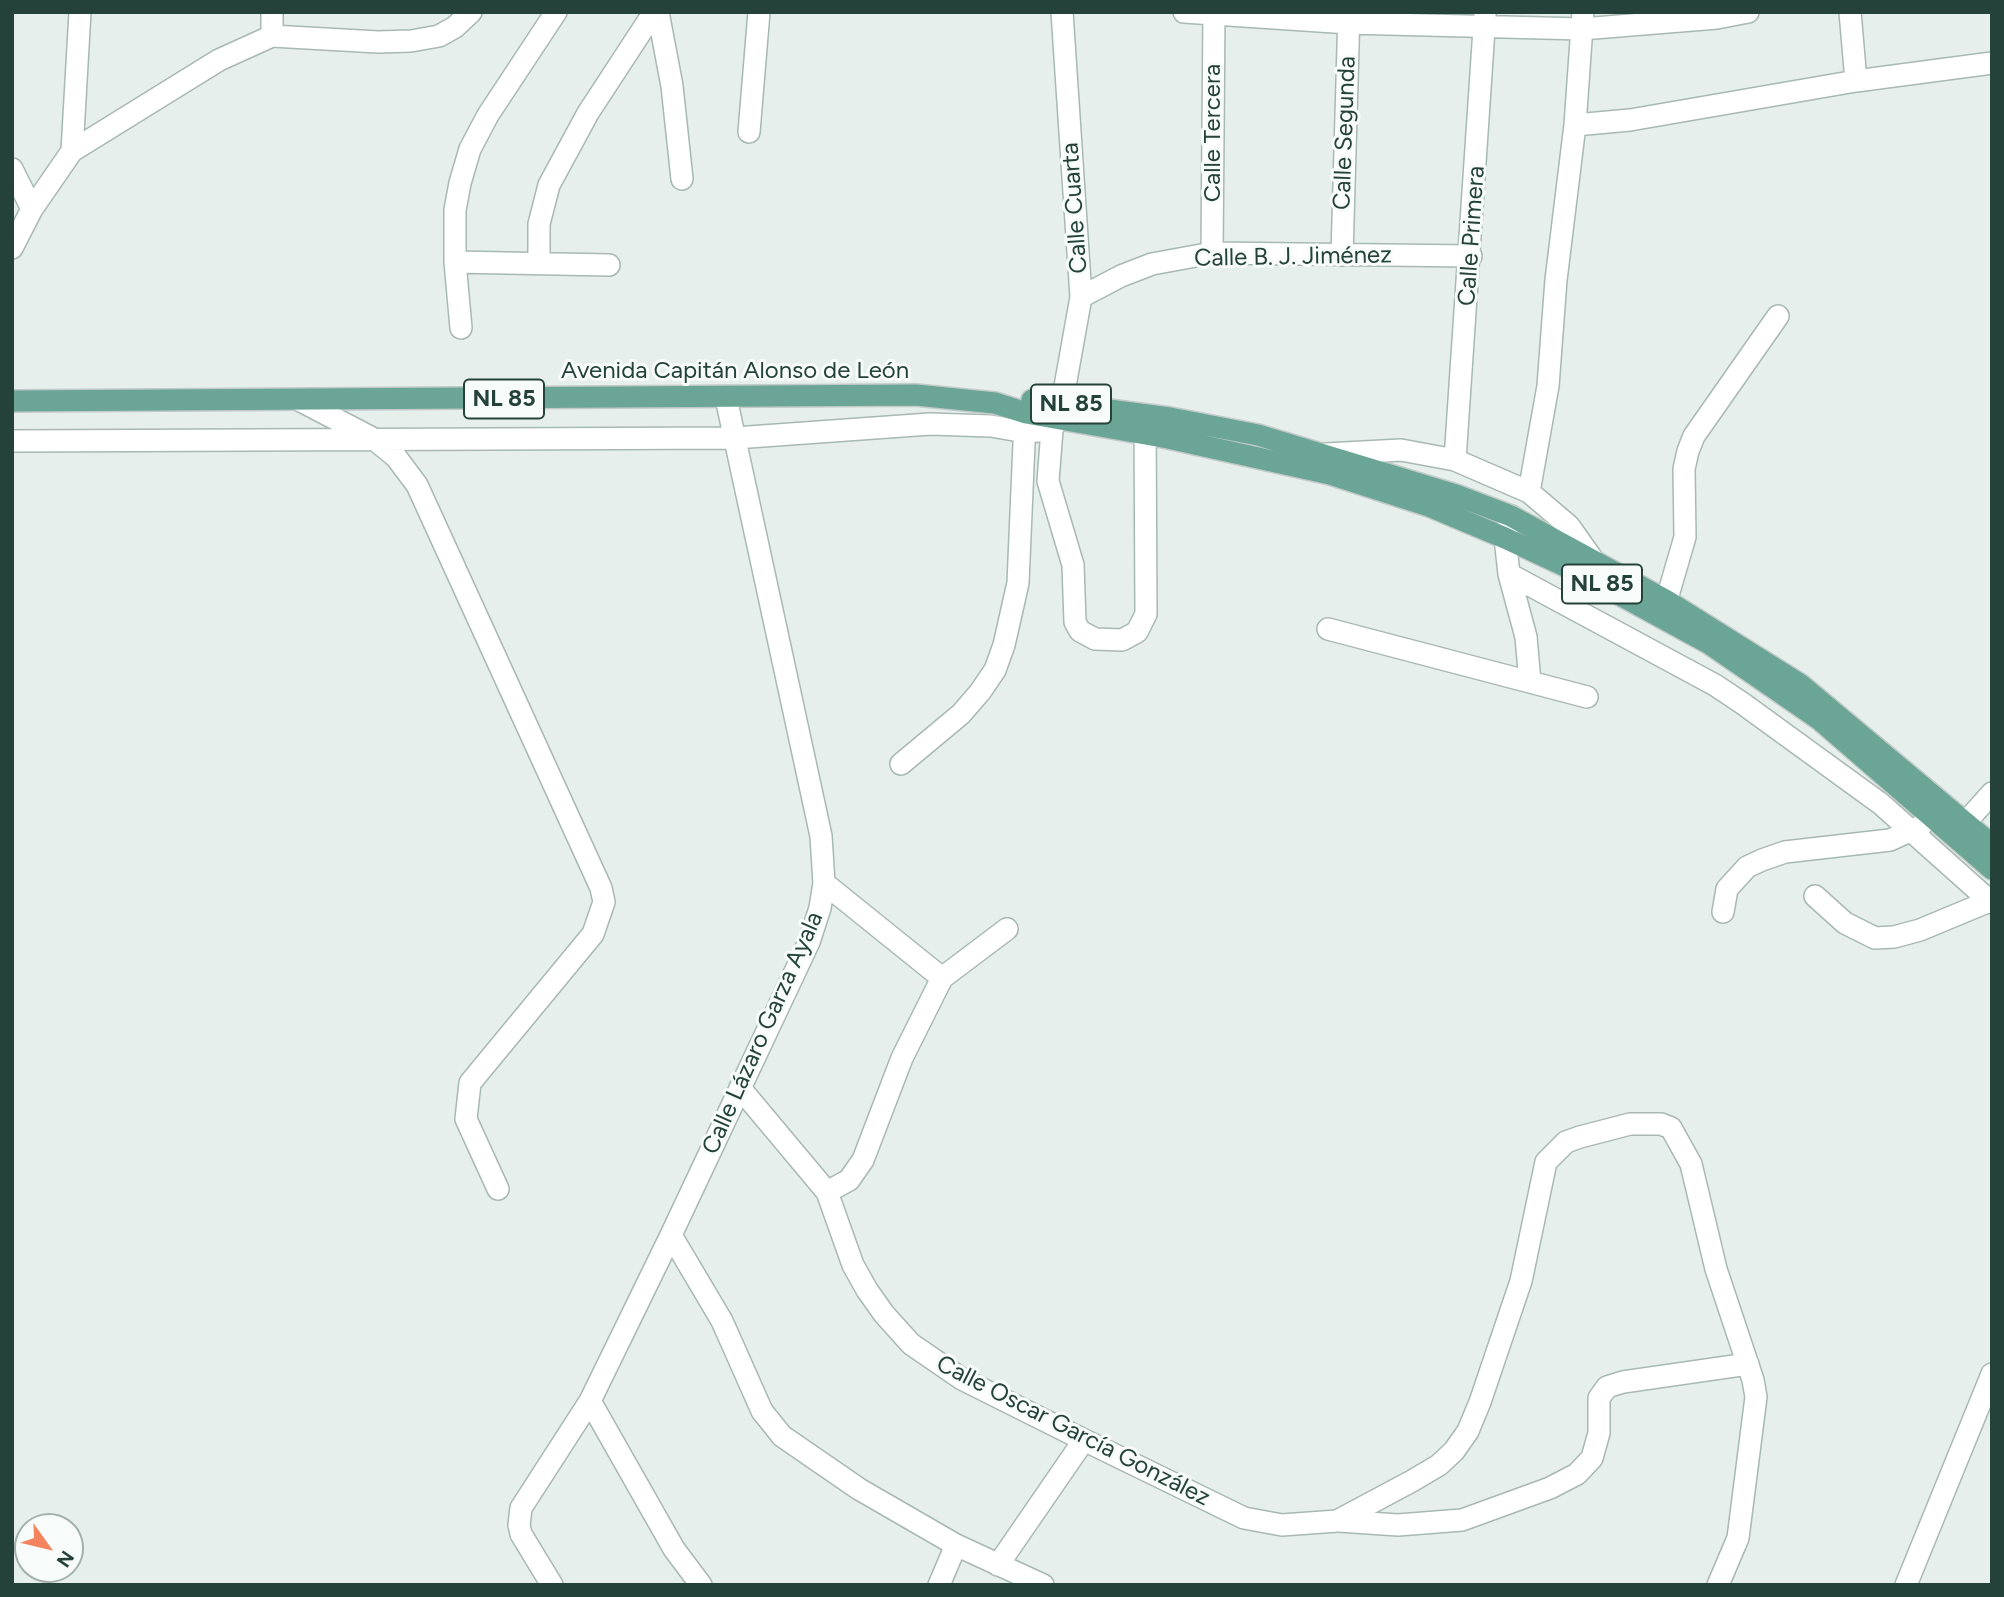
<!DOCTYPE html>
<html>
<head>
<meta charset="utf-8">
<style>
  body { margin:0 }
  #map { position:relative; width:2004px; height:1597px; overflow:hidden; background:#e6efeb; font-family:Figtree,sans-serif }
  canvas { display:block }
  .frame { position:absolute; inset:0; border:14px solid #24423a; pointer-events:none }
  .north { position:absolute; left:14px; top:1513px; width:70px; height:70px; box-sizing:border-box; background:#f7fbf9; border:2px solid #a3b1ad; border-radius:50%; rotate:124deg; font-size:19px; font-weight:700; line-height:28px; text-align:center; color:#24423a }
  .north::after { content:''; display:block; margin:auto; width:24px; height:32px; background:#f4845f; clip-path:polygon(50% 0,100% 100%,50% 72%,0 100%) }
</style>
</head>
<body>
<div id="map">
<canvas width="2004" height="1597"></canvas>
<div class="frame"></div>
<div class="north">N</div>
</div>
<script>
const context = document.querySelector('canvas').getContext('2d');
context.lineJoin = 'round';
function toPath(rows) {
  const path = new Path2D();
  for (const r of rows) {
    path.moveTo(r[0], r[1]);
    for (let i = 2; i < r.length; i += 2) path.lineTo(r[i], r[i + 1]);
  }
  return path;
}
function stroke(path, color, width, dash) {
  context.strokeStyle = color;
  context.lineWidth = width;
  context.lineCap = dash ? 'butt' : 'round';
  context.setLineDash(dash || []);
  context.stroke(path);
}
function drawText(font, color, halo, rows, align = 'center') {
  context.font = font + ' Figtree,sans-serif';
  context.lineWidth = 6;
  context.setLineDash([]);
  context.textBaseline = 'middle';
  context.strokeStyle = halo;
  context.fillStyle = color;
  for (const [text, x, y, turn = 0] of rows) {
    context.save();
    context.translate(x, y);
    context.rotate((+turn || 0) * Math.PI / 180);
    context.textAlign = isNaN(turn) ? turn : align;
    if (halo) context.strokeText(text, 0, 0);
    context.fillText(text, 0, 0);
    context.restore();
  }
}
const minor = toPath([
  [272,12,272,36],
  [658,12,672,86,682,179],
  [1184,12,1349,23,1582,29,1717,18,1748,12],
  [1850,12,1856,81],
  [1575,125,1630,120,1856,81,1992,63],
  [749,132,759,12],
  [72,151,80,12],
  [12,169,32,209],
  [12,248,32,209,72,151,219,60,272,36,378,42,411,41,439,36,455,27,471,12],
  [1212,253,1214,12],
  [1342,255,1349,12],
  [455,262,609,265],
  [539,263,539,224,549,185,588,113,654,12],
  [1081,297,1121,276,1152,264,1212,253,1471,256],
  [461,328,455,262,455,210,460,183,470,149,488,115,556,12],
  [301,401,374,439,396,457,417,485,601,888,604,902,593,934,470,1083,466,1119,498,1189],
  [1052,430,1048,481,1073,565,1075,622,1080,631,1095,639,1122,640,1137,632,1146,614,1145,418],
  [12,441,735,438,930,424,991,426,1025,432,1052,430,1062,403,1081,297,1062,12],
  [1326,454,1401,450,1455,460,1529,492,1569,526,1591,557],
  [1455,460,1485,14],
  [1529,492,1548,386,1556,280,1575,125,1583,12],
  [1511,516,1505,538,1509,574,1526,637,1530,682],
  [1509,574,1715,685,1742,703,1881,804,1992,903],
  [1662,616,1685,537,1684,469,1688,451,1694,436,1778,316],
  [1328,629,1587,697],
  [901,764,961,714,980,692,995,670,1004,645,1018,583,1025,420],
  [1966,822,1992,793],
  [824,883,942,978],
  [1815,896,1845,923,1875,938,1894,937,1920,930,1992,900],
  [1723,912,1727,889,1747,867,1762,860,1785,852,1890,840,1921,826],
  [740,1088,827,1192,853,1265,867,1290,884,1314,911,1344,962,1379,1084,1440,1244,1518,1282,1525,1337,1521,1412,1481,1439,1465,1454,1451,1468,1431,1480,1402,1521,1281,1546,1162,1566,1142,1580,1137,1630,1124,1661,1124,1671,1128,1691,1164,1716,1269,1753,1380,1756,1397,1738,1538,1718,1585],
  [827,1192,849,1180,863,1160,902,1058,942,978,1007,929],
  [671,1235,722,1321,762,1411,782,1436,859,1489,956,1545,1043,1585],
  [590,1401,674,1549,701,1585],
  [1339,1521,1398,1525,1462,1520,1550,1488,1577,1474,1592,1458,1599,1433,1599,1398,1607,1387,1623,1382,1748,1364],
  [998,1565,1084,1440],
  [552,1585,521,1534,519,1525,521,1508,590,1401,671,1235,809,942,820,908,824,883,821,836,726,398],
  [939,1585,956,1545],
  [1906,1585,1992,1374]
]);
const major = toPath([
  [1032,400,1170,418,1258,435,1456,495,1511,516,1667,601,1801,685,1992,845],
  [12,401,916,395,995,403,1026,413,1168,438,1330,474,1429,506,1505,538,1580,573,1710,644,1819,719,1992,869]
]);
const shields = [
  [504,399,80],
  [1071,404,80],
  [1602,584,80]
];
const shieldNames = [
  ["NL 85",504,399],
  ["NL 85",1071,404],
  ["NL 85",1602,584]
];
const streetNames = [
  ["Calle Tercera",1213,133,-90],
  ["Calle Segunda",1345,133,-88],
  ["Calle Cuarta",1075,208,-94],
  ["Calle Primera",1472,236,-86],
  ["Calle B. J. Jiménez",1293,257,-1],
  ["Avenida Capitán Alonso de León",735,371],
  ["Calle Lázaro Garza Ayala",763,1033,-66],
  ["Calle Oscar García González",1073,1431,27]
];
stroke(minor, '#a8b8b2', 24);
stroke(major, '#c2cac8', 24);
stroke(minor, '#fff', 21);
stroke(major, '#6aa596', 21);
for (const [x, y, w] of shields) {
  const box = new Path2D();
  box.roundRect(x - w / 2, y - 19.5, w, 39, 5);
  context.fillStyle = '#f7fbf9';
  context.fill(box);
  stroke(box, '#24423a', 2);
}
drawText('bold 23px', '#24423a', null, shieldNames);
drawText('24px', '#24423a', '#f7fbf9', streetNames);
</script>
</body>
</html>
